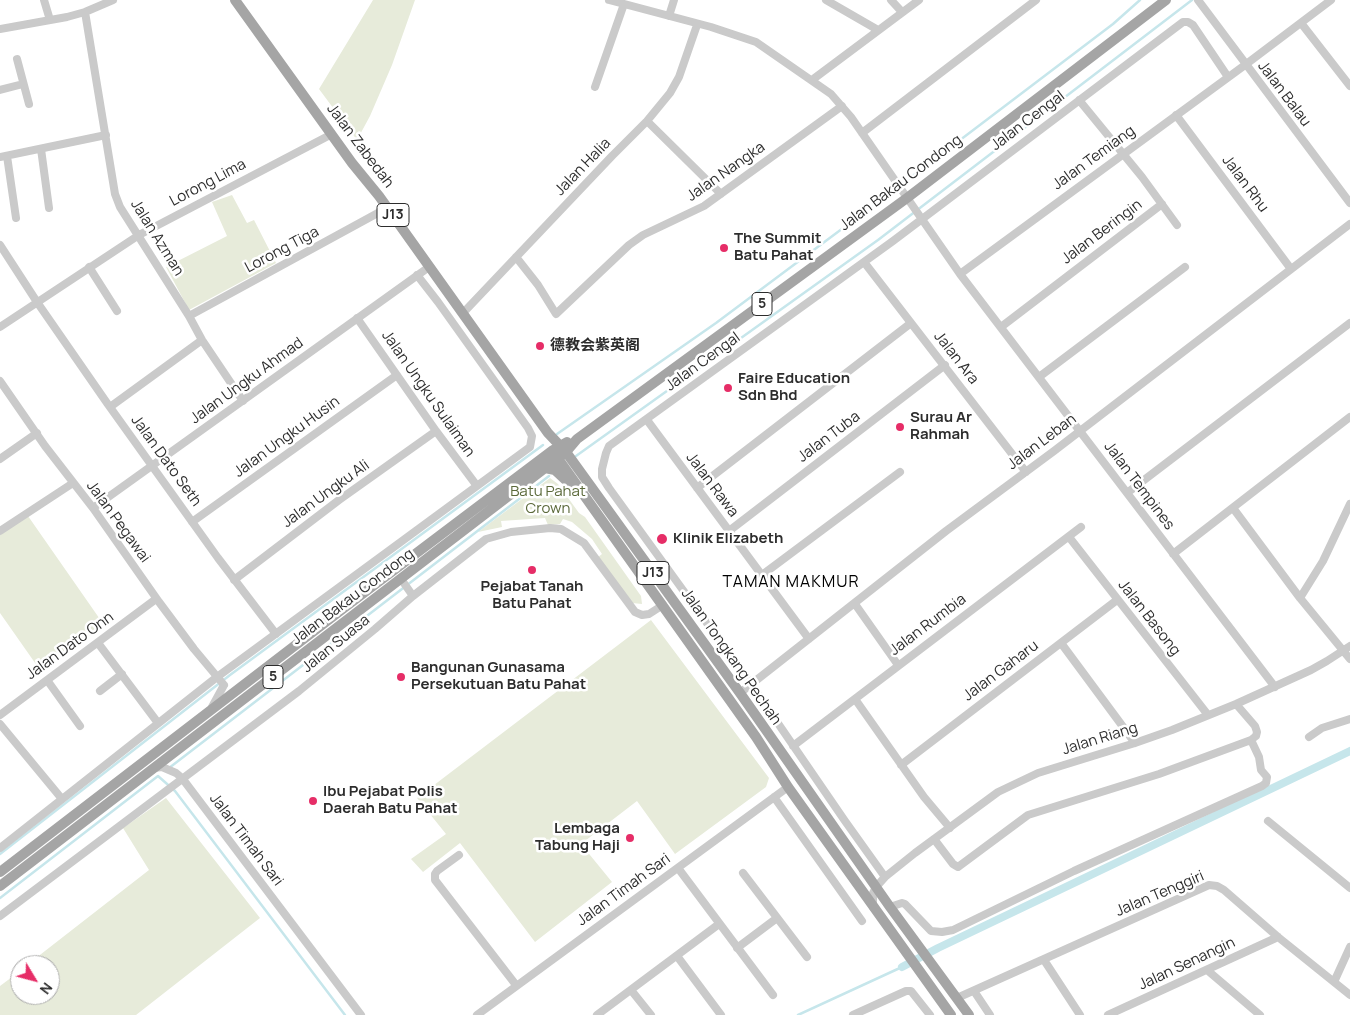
<!DOCTYPE html>
<html>
<head>
<meta charset="utf-8">
<style>
  body { margin:0 }
  #map { position:relative; width:1350px; height:1015px; overflow:hidden; background:#fff; font-family:Manrope,sans-serif }
  canvas { display:block }
  .north { position:absolute; left:10px; top:955px; width:50px; height:50px; box-sizing:border-box; background:#fff; border:1px solid #ababab; border-radius:50%; rotate:127deg; font-size:14px; font-weight:700; line-height:20px; text-align:center; color:#2d2d2d }
  .north::after { content:''; display:block; margin:auto; width:18px; height:22px; background:#e62d67; clip-path:polygon(50% 0,100% 100%,50% 72%,0 100%) }
</style>
</head>
<body>
<div id="map">
<canvas width="1350" height="1015"></canvas>
<div class="north">N</div>
</div>
<script>
const context = document.querySelector('canvas').getContext('2d');
context.lineJoin = 'round';
function paint(path, color) {
  context.fillStyle = color;
  context.fill(path, 'evenodd');
}
function toPath(rows) {
  const path = new Path2D();
  for (const r of rows) {
    path.moveTo(r[0], r[1]);
    for (let i = 2; i < r.length; i += 2) path.lineTo(r[i], r[i + 1]);
  }
  return path;
}
function stroke(path, color, width, dash) {
  context.strokeStyle = color;
  context.lineWidth = width;
  context.lineCap = dash ? 'butt' : 'round';
  context.setLineDash(dash || []);
  context.stroke(path);
}
function drawText(font, color, halo, rows, align = 'center') {
  context.font = font + ' Manrope,"Noto Sans SC",sans-serif';
  context.lineWidth = 5;
  context.setLineDash([]);
  context.textBaseline = 'middle';
  context.strokeStyle = halo;
  context.fillStyle = color;
  for (const [text, x, y, turn = 0] of rows) {
    context.save();
    context.translate(x, y);
    context.rotate((+turn || 0) * Math.PI / 180);
    context.textAlign = isNaN(turn) ? turn : align;
    if (halo) context.strokeText(text, 0, 0);
    context.fillText(text, 0, 0);
    context.restore();
  }
}
const green = toPath([
  [373,0,415,0,392,65,370,116,357,140,319,89],
  [232,195,247,223,254,220,276,263,189,310,166,267,227,236,212,202],
  [550,478,558,484,579,513,585,517,641,596,642,604,632,603,597,558,602,554,592,539,572,522,563,519,560,524,548,525,545,518,501,521,502,527,478,532],
  [28,516,104,625,40,670,0,613,0,535],
  [651,620,769,778,766,787,675,854,637,801,581,844,612,882,535,942,460,843,423,872,411,859,446,834,417,798],
  [166,798,260,918,136,1015,0,1015,0,986,20,971,20,995,50,995,50,965,27,965,149,870,123,828]
]);
const stream = toPath([
  [557,434,716,323,910,178,1113,24,1140,0],
  [576,456,878,240,1192,0],
  [169,768,549,476],
  [0,854,230,675,543,445],
  [0,898,158,776,175,791,345,1015],
  [798,1015,902,967]
]);
const canal = toPath([
  [902,967,938,948,1350,751]
]);
const minor = toPath([
  [44,0,50,20],
  [609,0,711,27,756,42,831,94,851,117,960,274,1275,687],
  [826,0,878,30],
  [891,0,902,12],
  [1198,0,1350,203],
  [85,12,115,194,120,207,189,316,202,340,243,401],
  [669,16,674,0],
  [1301,23,1350,86],
  [0,29,67,17,85,12,113,0],
  [17,59,29,104],
  [812,80,919,0],
  [595,87,624,4],
  [0,90,23,84],
  [1079,100,1142,177,1177,225],
  [1176,115,1291,269],
  [647,121,721,194],
  [862,133,1036,0],
  [41,149,49,208],
  [7,156,16,218],
  [0,157,106,135],
  [0,245,37,302,107,403,218,558,276,634],
  [516,257,538,285,556,314,629,245,643,235,704,206,842,106],
  [864,262,1026,472],
  [89,267,117,311],
  [960,274,1245,65,1331,0],
  [463,313,612,156,647,121,670,93,679,77,697,25],
  [189,316,387,208],
  [357,318,436,431,477,486],
  [0,327,139,235,332,134],
  [1001,327,1162,204],
  [1039,377,1185,267],
  [0,381,45,446,93,508,159,602,194,649,224,685],
  [110,407,202,340],
  [647,420,809,639],
  [0,459,37,433],
  [697,488,911,323],
  [1127,493,1350,323],
  [93,508,429,267],
  [1233,508,1300,598,1350,659],
  [192,522,397,375],
  [0,531,73,483],
  [729,531,945,365],
  [1069,537,1208,715],
  [1173,554,1350,417],
  [762,575,900,472],
  [401,579,413,596],
  [234,580,339,500,436,431],
  [1300,598,1323,561,1350,504],
  [855,604,898,665],
  [98,643,158,723],
  [1061,643,1135,743],
  [47,680,80,726],
  [100,691,122,674],
  [740,693,946,531,1054,451,1350,224],
  [855,699,924,797,950,828],
  [212,707,224,685],
  [0,715,156,599],
  [0,724,62,799],
  [1309,737,1322,728,1350,719],
  [793,746,1081,527],
  [901,765,1117,600],
  [154,768,162,767,176,773,182,778,361,1015],
  [774,797,862,921],
  [1268,821,1350,888],
  [934,839,953,864,958,867,1028,815,1159,774,1251,740,1256,736,1257,732,1255,726,1236,704],
  [0,848,217,677,530,447,532,436,528,428,438,302,417,275],
  [459,855,437,871,435,874,435,880,516,985],
  [678,868,773,995],
  [743,873,807,957],
  [885,877,845,821,751,684,609,488,602,477,602,469,606,453,609,446,893,241,1183,22,1188,22,1193,25,1228,77],
  [873,907,873,893,876,887,885,877,915,853,998,792,1038,773,1135,743,1172,730,1236,704,1311,670,1327,661,1350,646],
  [890,907,902,903,905,904,931,931,942,932,953,930,1074,871,1262,786,1266,783,1267,777,1261,770,1259,757,1251,740],
  [0,916,299,691,375,629,413,596,486,539,511,532,550,528,561,529,584,543,635,612,642,615,649,614,663,605],
  [737,948,777,918],
  [677,956,721,1015],
  [1044,960,1080,1015],
  [1207,970,1260,1015],
  [1334,982,1350,947],
  [631,990,651,1015],
  [974,991,990,1015],
  [957,998,1209,885,1217,886,1224,890,1278,937,1350,995],
  [477,1015,788,787],
  [597,1015,719,924],
  [853,1015,906,991,911,991,930,1015],
  [1108,1015,1278,937]
]);
const major = toPath([
  [235,0,352,163,379,196,548,433,566,452,740,693,890,907,969,1015],
  [554,453,756,737,788,787,951,1015],
  [545,468,555,470,570,484],
  [0,872,353,601,553,450,567,442],
  [0,886,545,468,566,452,577,439,907,198,1166,0]
]);
const markers = [
  [724,248,5,"#e62d67"],
  [540,346,5,"#e62d67"],
  [728,388,5,"#e62d67"],
  [900,427,5,"#e62d67"],
  [662,539,6,"#e62d67"],
  [532,570,5,"#e62d67"],
  [401,677,5,"#e62d67"],
  [313,801,5,"#e62d67"],
  [630,838,5,"#e62d67"]
];
const shields = [
  [393,215,32],
  [762,304,20],
  [653,573,32],
  [273,677,20]
];
const shieldNames = [
  ["J13",393,215],
  ["5",762,304],
  ["J13",653,573],
  ["5",273,677]
];
const streetNames = [
  ["Jalan Balau",1284,94,53],
  ["Jalan Cengal",1028,121,-37],
  ["Jalan Zabedah",360,146,53],
  ["Jalan Temiang",1094,158,-36],
  ["Jalan Halia",583,167,-46],
  ["Jalan Nangka",726,172,-35],
  ["Lorong Lima",208,183,-28],
  ["Jalan Bakau Condong",901,183,-37],
  ["Jalan Rhu",1245,184,53],
  ["Jalan Beringin",1102,232,-37],
  ["Jalan Azman",157,238,58],
  ["Lorong Tiga",282,250,-28],
  ["Jalan Ara",956,358,52],
  ["Jalan Cengal",703,362,-36],
  ["Jalan Ungku Ahmad",247,381,-36],
  ["Jalan Ungku Sulaiman",428,394,55],
  ["Jalan Ungku Husin",287,437,-36],
  ["Jalan Tuba",829,437,-37],
  ["Jalan Leban",1042,442,-37],
  ["Jalan Dato Seth",166,461,54],
  ["Jalan Rawa",712,485,53],
  ["Jalan Tempines",1139,486,53],
  ["Jalan Ungku Ali",326,494,-36],
  ["Jalan Pegawai",118,522,54],
  ["Jalan Bakau Condong",353,597,-37],
  ["Jalan Basong",1149,618,52],
  ["Jalan Rumbia",928,625,-37],
  ["Jalan Suasa",336,644,-39],
  ["Jalan Dato Onn",70,646,-36],
  ["Jalan Tongkang Pechah",731,657,55],
  ["Jalan Gaharu",1001,671,-37],
  ["Jalan Riang",1100,739,-17],
  ["Jalan Timah Sari",246,840,53],
  ["Jalan Timah Sari",624,890,-36],
  ["Jalan Tenggiri",1160,894,-23],
  ["Jalan Senangin",1187,964,-25]
];
const poiNames = [
  ["The Summit",734,239],
  ["Batu Pahat",734,256],
  ["德教会紫英阁",550,346],
  ["Faire Education",738,379],
  ["Sdn Bhd",738,396],
  ["Surau Ar",910,418],
  ["Rahmah",910,435],
  ["Klinik Elizabeth",673,539],
  ["Pejabat Tanah",532,587,"center"],
  ["Batu Pahat",532,604,"center"],
  ["Bangunan Gunasama",411,668],
  ["Persekutuan Batu Pahat",411,685],
  ["Ibu Pejabat Polis",323,792],
  ["Daerah Batu Pahat",323,809],
  ["Lembaga",620,829,"right"],
  ["Tabung Haji",620,846,"right"]
];
const parkNames = [
  ["Batu Pahat",548,492],
  ["Crown",548,509]
];
const neighbourhoodNames = [
  ["TAMAN MAKMUR",791,583]
];
paint(green, '#e7ebda');
stroke(stream, '#c6e6eb', 2.5);
stroke(canal, '#c6e6eb', 8);
stroke(minor, '#cacaca', 8);
stroke(major, '#a5a5a5', 10);
for (const [x, y, r, color] of markers) {
  const dot = new Path2D();
  dot.arc(x, y, r, 0, 2 * Math.PI);
  context.fillStyle = color;
  context.fill(dot);
  stroke(dot, '#fff', 2);
}
for (const [x, y, w] of shields) {
  const box = new Path2D();
  box.roundRect(x - w / 2, y - 11.5, w, 23, 4);
  context.fillStyle = '#fff';
  context.fill(box);
  stroke(box, '#2d2d2d', 1);
}
drawText('bold 14px', '#2d2d2d', null, shieldNames);
drawText('15px', '#2d2d2d', '#fff', streetNames);
drawText('bold 15px', '#2d2d2d', '#fff', poiNames, 'left');
drawText('15px', '#5b693a', '#fff', parkNames);
context.letterSpacing = '1px';
drawText('16px', '#000', '#fff', neighbourhoodNames);
context.letterSpacing = '0px';
</script>
</body>
</html>
